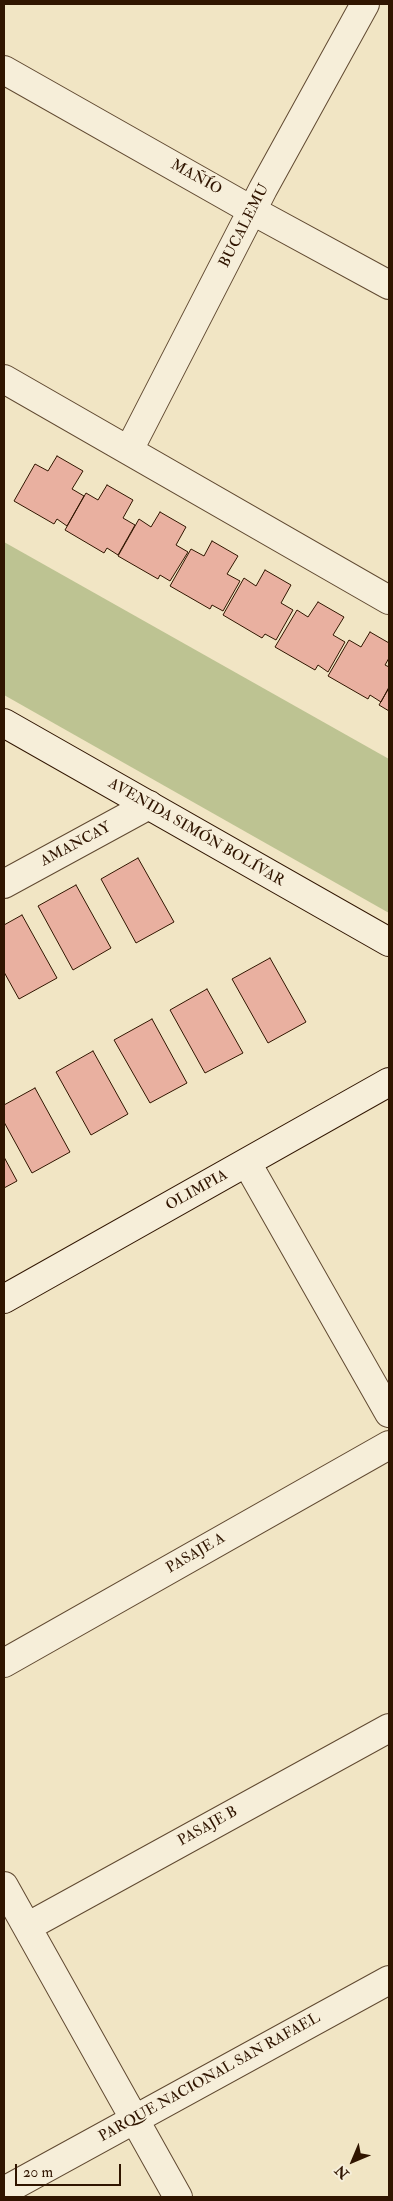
<!DOCTYPE html>
<html>
<head>
<meta charset="utf-8">
<style>
  body { margin:0 }
  #map { position:relative; width:393px; height:2201px; overflow:hidden; background:#f1e5c4; font-family:"IM FELL Double Pica",serif }
  canvas { display:block }
  .frame { position:absolute; inset:0; border:5px solid #301500; pointer-events:none }
  .north { position:absolute; left:328px; top:2136px; width:50px; height:50px; -webkit-text-stroke:4px #f6eed9; paint-order:stroke; rotate:225deg; font-size:14px; font-weight:700; line-height:20px; text-align:center; color:#301500 }
  .north::after { content:''; display:block; margin:auto; width:18px; height:22px; background:#301500; clip-path:polygon(50% 0,100% 100%,50% 72%,0 100%) }
  .scale { position:absolute; left:15px; top:2164px; width:106px; height:22px; box-sizing:border-box; border:2px solid #301500; border-top:0; padding-left:6px; font-size:15px; line-height:18px; white-space:nowrap; color:#301500; -webkit-text-stroke:4px #f6eed9; paint-order:stroke }
</style>
</head>
<body>
<div id="map">
<canvas width="393" height="2201"></canvas>
<div class="frame"></div>
<div class="north">N</div>
<div class="scale">20 m</div>
</div>
<script>
const context = document.querySelector('canvas').getContext('2d');
context.lineJoin = 'round';
function paint(path, color) {
  context.fillStyle = color;
  context.fill(path, 'evenodd');
}
function toPath(rows) {
  const path = new Path2D();
  for (const r of rows) {
    path.moveTo(r[0], r[1]);
    for (let i = 2; i < r.length; i += 2) path.lineTo(r[i], r[i + 1]);
  }
  return path;
}
function stroke(path, color, width, dash) {
  context.strokeStyle = color;
  context.lineWidth = width;
  context.lineCap = dash ? 'butt' : 'round';
  context.setLineDash(dash || []);
  context.stroke(path);
}
function drawText(font, color, halo, rows, align = 'center') {
  context.font = font + ' "IM FELL Double Pica",serif';
  context.lineWidth = 4.5;
  context.setLineDash([]);
  context.textBaseline = 'middle';
  context.strokeStyle = halo;
  context.fillStyle = color;
  for (const [text, x, y, turn = 0] of rows) {
    context.save();
    context.translate(x, y);
    context.rotate((+turn || 0) * Math.PI / 180);
    context.textAlign = isNaN(turn) ? turn : align;
    if (halo) context.strokeText(text, 0, 0);
    context.fillText(text, 0, 0);
    context.restore();
  }
}
const green = toPath([
  [4,542,389,759,389,913,4,695]
]);
const building = toPath([
  [57,456,83,471,72,489,84,496,67,526,57,519,54,524,14,501,35,464,48,471,57,456],
  [107,485,133,500,123,518,135,525,118,555,107,548,104,553,65,530,86,493,98,500,107,485],
  [160,512,186,527,176,545,188,552,170,581,160,575,158,579,118,556,139,519,151,527,160,512],
  [212,541,238,556,227,574,240,581,223,611,212,605,210,609,170,586,191,549,204,556,212,541],
  [265,570,291,585,281,603,293,610,276,640,265,634,262,638,223,615,244,578,256,586,265,570],
  [318,602,344,617,333,635,345,642,328,672,318,665,315,670,275,647,297,610,308,617,318,602],
  [370,632,389,643,389,658,385,665,389,667,389,687,381,702,370,695,368,699,328,676,349,640,361,647,370,632],
  [389,688,389,711,379,705,389,688],
  [138,858,174,922,136,943,101,879,138,858],
  [76,885,111,948,73,970,38,906,76,885],
  [22,915,57,978,19,999,4,972,4,925,22,915],
  [270,958,306,1022,268,1043,232,979,270,958],
  [207,989,243,1053,205,1073,170,1010,207,989],
  [152,1019,187,1083,150,1103,114,1040,152,1019],
  [93,1051,128,1114,91,1135,56,1072,93,1051],
  [35,1088,70,1152,32,1173,4,1122,4,1105,35,1088],
  [4,1157,17,1181,4,1188,4,1157]
]);
const street = toPath([
  [4,70,253,211,389,285],
  [4,379,389,600],
  [129,450,263,189,365,4],
  [4,884,149,805],
  [247,1163,389,1413],
  [4,1663,389,1445],
  [4,1886,178,2197],
  [27,1927,389,1728],
  [4,2191,389,1980]
]);
const secondary = toPath([
  [4,723,389,942],
  [4,1299,389,1082]
]);
const streetNames = [
  ["MAÑÍO",196,178,29],
  ["BUCALEMU",245,226,-63],
  ["AVENIDA SIMÓN BOLÍVAR",196,833,30],
  ["AMANCAY",76,845,-28],
  ["OLIMPIA",197,1191,-29],
  ["PASAJE A",196,1554,-30],
  ["PASAJE B",208,1827,-29],
  ["PARQUE NACIONAL SAN RAFAEL",210,2078,-29]
];
paint(green, '#bdc392');
paint(building, '#e9b0a0');
stroke(building, '#301500', 1);
stroke(street, '#604931', 30);
stroke(secondary, '#301500', 30);
stroke(street, '#f6eed9', 28);
stroke(secondary, '#f6eed9', 28);
drawText('15px', '#301500', '#f6eed9', streetNames);
</script>
</body>
</html>
